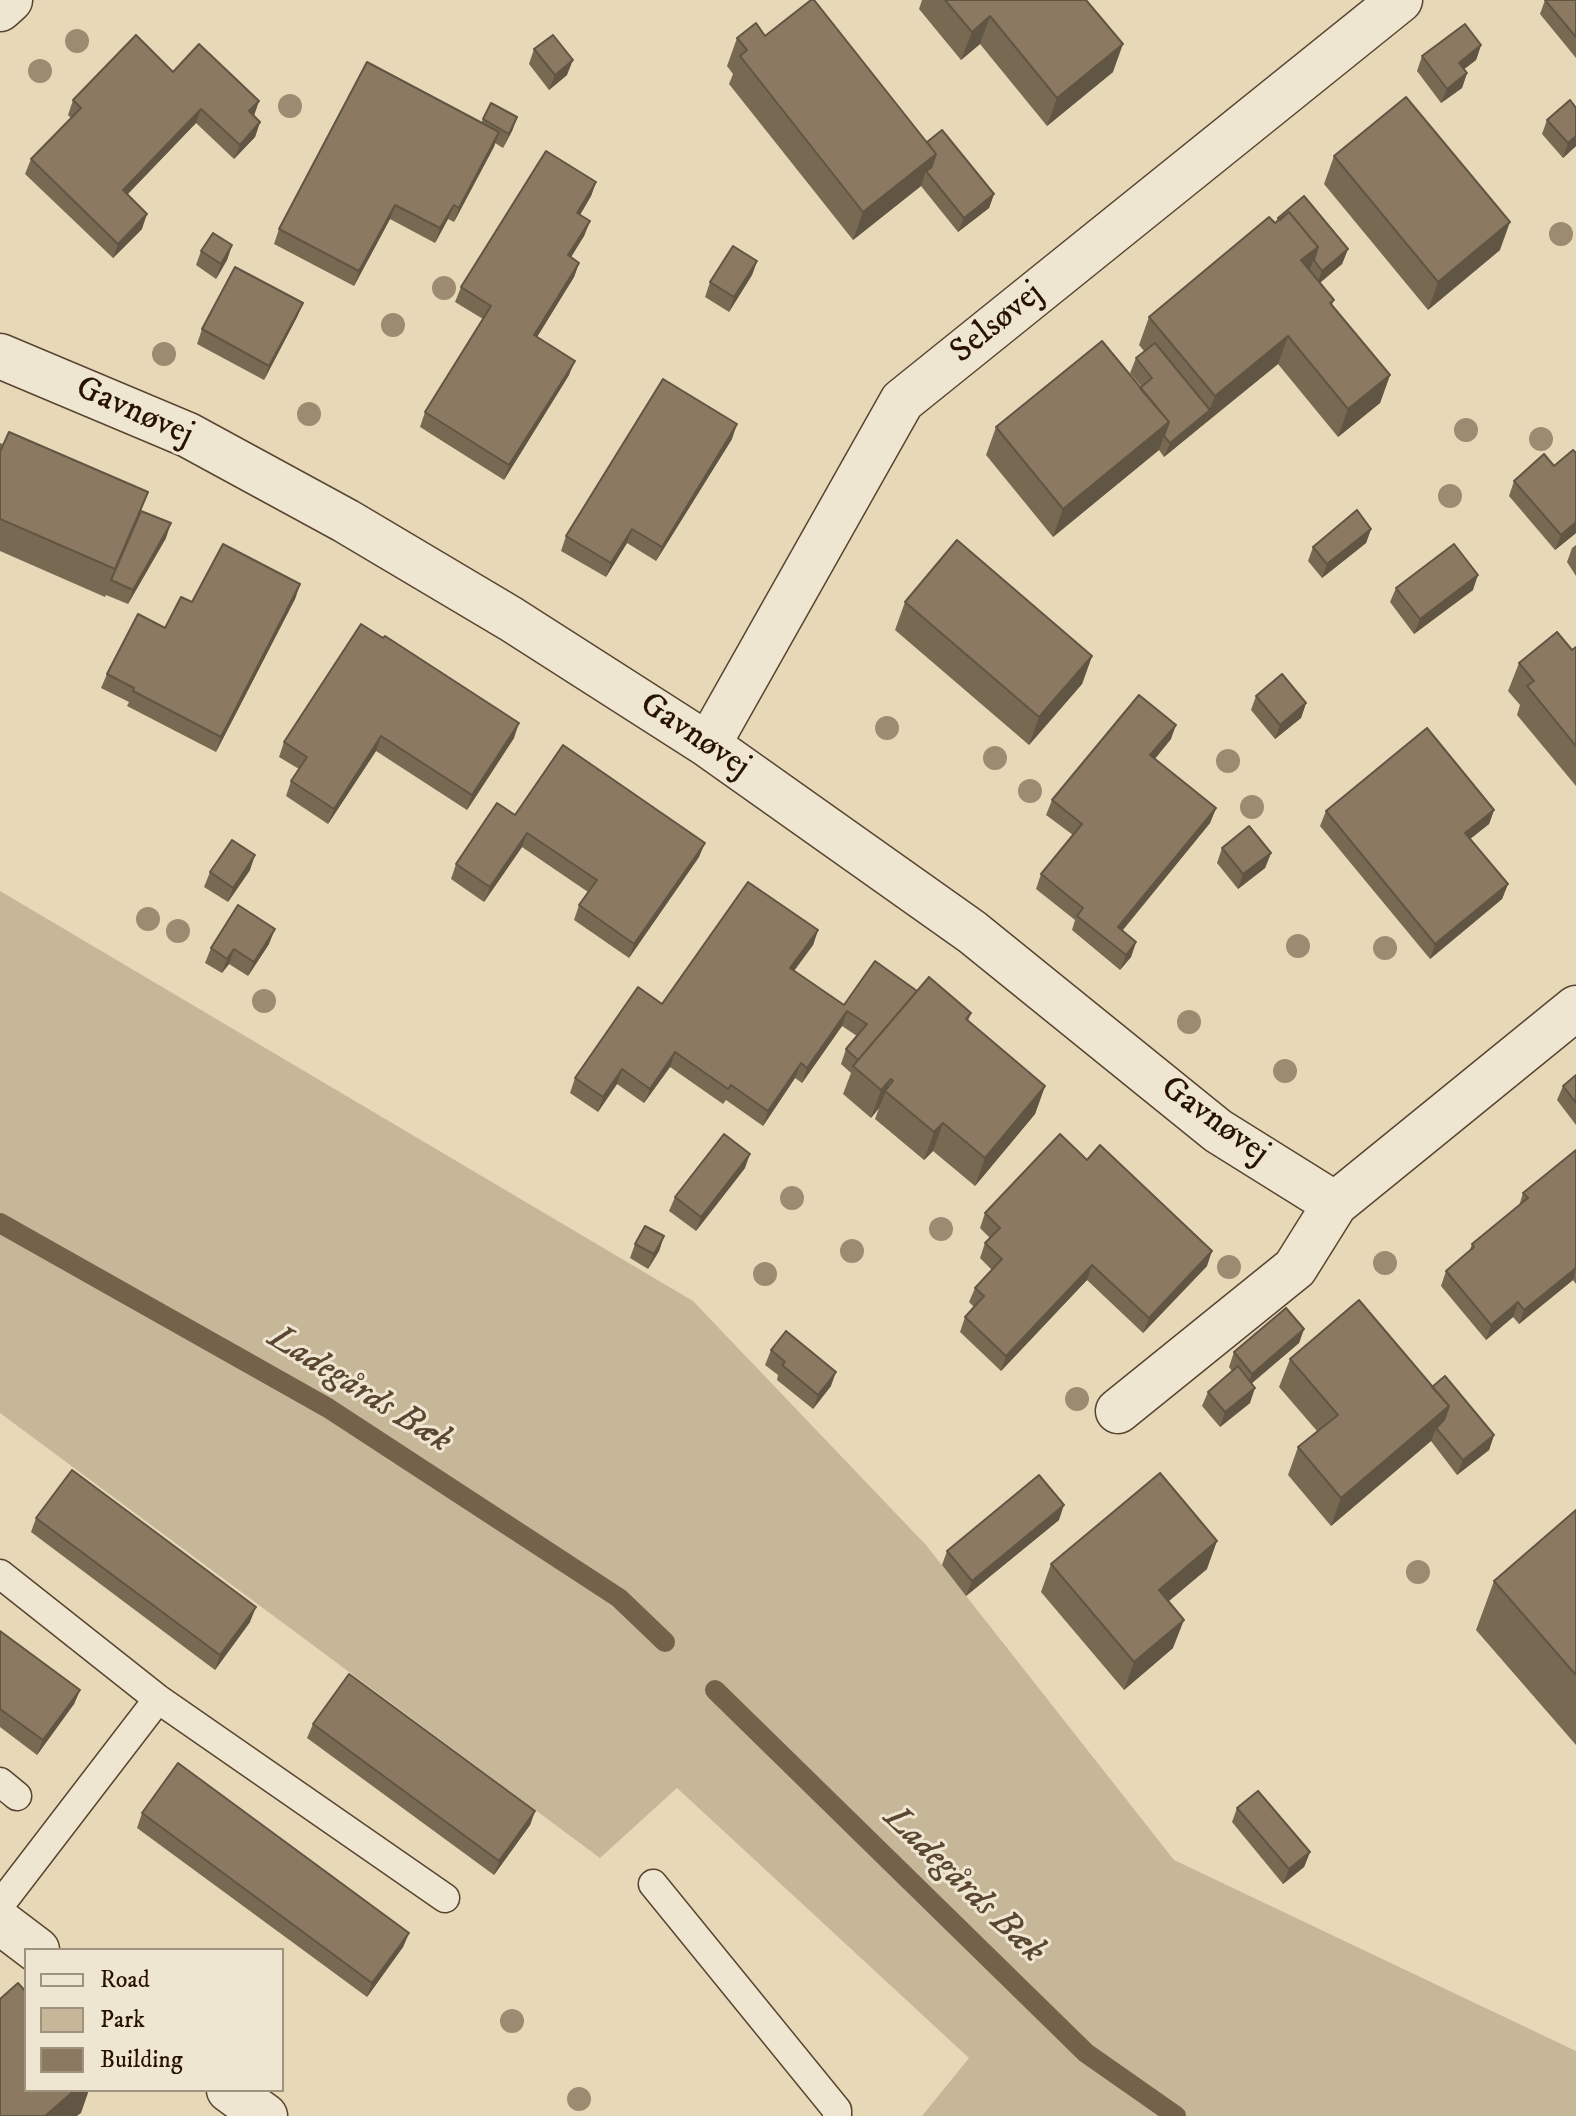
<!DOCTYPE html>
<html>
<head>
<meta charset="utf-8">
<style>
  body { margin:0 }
  #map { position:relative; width:1576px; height:2116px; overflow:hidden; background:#e7d9b8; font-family:"IM FELL DW Pica",serif }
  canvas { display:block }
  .legend { position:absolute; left:24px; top:1948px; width:260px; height:144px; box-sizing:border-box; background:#efe6d1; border:2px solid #9f927e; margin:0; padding:10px 14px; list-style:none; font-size:24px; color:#281302 }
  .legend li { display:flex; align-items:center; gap:16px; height:40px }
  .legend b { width:40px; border:2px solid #9f927e }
</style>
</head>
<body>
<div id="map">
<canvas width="1576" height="2116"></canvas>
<ul class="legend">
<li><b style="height:10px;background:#efe6d1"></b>Road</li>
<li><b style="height:22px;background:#c7b799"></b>Park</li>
<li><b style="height:22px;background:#8b7a61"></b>Building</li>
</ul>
</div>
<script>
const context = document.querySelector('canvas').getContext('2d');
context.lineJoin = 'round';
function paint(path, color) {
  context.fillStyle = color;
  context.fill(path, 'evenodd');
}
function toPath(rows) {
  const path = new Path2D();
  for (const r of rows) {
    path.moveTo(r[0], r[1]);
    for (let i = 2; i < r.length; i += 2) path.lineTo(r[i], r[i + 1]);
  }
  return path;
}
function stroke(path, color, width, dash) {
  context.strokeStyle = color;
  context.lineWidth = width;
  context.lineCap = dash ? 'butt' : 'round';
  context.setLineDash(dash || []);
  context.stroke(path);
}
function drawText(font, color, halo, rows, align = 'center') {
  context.font = font + ' "IM FELL DW Pica",serif';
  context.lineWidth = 6;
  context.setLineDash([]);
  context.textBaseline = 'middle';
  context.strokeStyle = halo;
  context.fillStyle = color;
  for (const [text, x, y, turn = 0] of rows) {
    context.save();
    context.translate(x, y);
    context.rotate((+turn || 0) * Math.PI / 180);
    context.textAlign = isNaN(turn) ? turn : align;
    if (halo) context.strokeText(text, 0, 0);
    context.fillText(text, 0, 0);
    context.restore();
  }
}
const green = toPath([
  [0,891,693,1301,926,1545,1174,1860,1576,2051,1576,2116,922,2116,969,2058,677,1788,600,1858,0,1413]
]);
const stream = toPath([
  [0,1223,328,1408,619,1598,665,1642],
  [715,1690,1086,2053,1176,2116]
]);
const service = toPath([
  [0,1574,158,1699,445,1898],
  [0,1782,17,1796],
  [653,1884,837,2110,837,2116],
  [0,1905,158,1699]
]);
const minor = toPath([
  [0,9,10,0],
  [0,356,188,435,346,521,511,619,708,745,972,932,1218,1131,1335,1204,1576,1008],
  [708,745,902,401,1400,0],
  [1118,1411,1295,1268,1335,1204],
  [0,1922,37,1950],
  [229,2090,265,2116]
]);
const trees = [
  [77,41],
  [40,71],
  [290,106],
  [1561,234],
  [444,288],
  [393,325],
  [164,354],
  [309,414],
  [1466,430],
  [1541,439],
  [1450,496],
  [887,728],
  [995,758],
  [1228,761],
  [1030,791],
  [1252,807],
  [148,919],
  [178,931],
  [1298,946],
  [1385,948],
  [264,1001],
  [1189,1022],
  [1285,1071],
  [792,1198],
  [941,1229],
  [852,1251],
  [1385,1263],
  [1229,1267],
  [765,1274],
  [1077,1399],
  [1418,1572],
  [512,2021],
  [579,2099]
];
const wall = toPath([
  [922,0,1086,0,1113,72,1047,126,980,44,961,60,919,9],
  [1545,0,1576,0,1576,58,1540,14],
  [765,36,927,142,994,194,989,208,958,232,921,186,853,240,729,84,733,74,727,66,737,38],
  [1481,45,1476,60,1464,69,1467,73,1462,88,1441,103,1417,71,1422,56],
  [534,49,567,75,549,90,529,64],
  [173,72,254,116,260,122,255,137,234,159,196,123,127,195,142,229,113,258,25,174,31,159,71,118,68,115,73,100],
  [517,117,512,131,503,148,495,143,454,222,448,219,435,243,390,219,354,286,274,244,279,229,481,123,483,119],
  [1547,120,1576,146,1563,158,1542,134],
  [1334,156,1500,250,1428,310,1324,184],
  [596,182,591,196,580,215,590,221,584,236,571,257,579,263,574,277,537,337,569,375,504,480,420,427,425,412,483,319,455,302,461,287],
  [1278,218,1348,249,1342,264,1320,283,1334,300,1332,305,1390,375,1380,403,1338,437,1278,364,1164,457,1159,450,1053,537,986,455,996,427,1140,388,1142,387,1130,373,1136,358,1144,351,1139,345,1149,317,1275,223],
  [232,245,227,260,216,279,196,265,201,251],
  [757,261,752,275,729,312,705,297,710,282],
  [303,303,297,317,264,380,197,344,202,329],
  [732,439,656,561,627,543,606,577,561,551,566,536],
  [0,443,148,492,141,511,166,538,128,604,106,595,105,597,0,551],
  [1576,453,1576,533,1555,550,1509,496,1514,481,1554,466],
  [1371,529,1366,543,1322,578,1308,561,1313,547],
  [1576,545,1576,576,1567,562,1572,548],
  [300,584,295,599,216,752,127,706,129,702,101,688,107,674,165,628,192,602],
  [1396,588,1473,590,1414,634,1390,602],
  [905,602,1092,656,1082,684,1029,745,895,630],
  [361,624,514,738,467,810,376,751,328,824,286,796,291,781,299,769,279,757,284,742],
  [1576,647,1576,786,1517,715,1520,705,1508,691,1519,663,1572,650],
  [1256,696,1306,703,1301,718,1275,739,1251,710],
  [1171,739,1155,759,1216,808,1210,823,1122,931,1136,942,1131,957,1120,970,1072,930,1075,920,1036,889,1041,874,1073,835,1046,815,1052,800],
  [1494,810,1489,824,1470,839,1508,884,1502,899,1430,959,1320,826,1326,811],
  [515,815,699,857,629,958,574,920,579,905,588,892,522,847,484,902,451,879,456,864],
  [1222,848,1271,853,1265,868,1238,889,1217,863],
  [250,870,228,902,204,887,210,872],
  [818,930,813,945,794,971,844,1005,917,991,971,1013,968,1021,1045,1086,1035,1114,975,1186,933,1151,924,1160,875,1119,879,1108,871,1118,843,1094,851,1073,841,1064,846,1049,857,1036,842,1026,802,1083,795,1078,763,1126,726,1100,723,1104,670,1067,644,1103,617,1084,598,1112,570,1093,575,1078,662,1004],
  [269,944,248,976,229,964,222,973,205,963,211,948],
  [1576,1075,1576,1125,1557,1100,1563,1086],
  [1576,1150,1576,1284,1573,1280,1519,1324,1513,1317,1486,1340,1441,1286,1446,1271,1469,1252,1472,1244,1519,1206,1523,1193],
  [1087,1160,1207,1266,1143,1333,1087,1280,1001,1371,960,1332,965,1317,974,1307,969,1302,975,1288,992,1270,980,1258,985,1243,990,1238,980,1228,985,1213],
  [745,1168,696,1231,669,1211,675,1197],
  [664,1236,659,1251,648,1269,630,1258,635,1244],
  [1304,1329,1299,1343,1251,1384,1250,1403,1220,1427,1202,1406,1208,1392,1232,1371,1229,1367,1234,1352],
  [771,1350,831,1386,813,1409,777,1380,778,1375,765,1365],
  [1290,1359,1432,1387,1494,1435,1489,1450,1457,1475,1431,1441,1331,1526,1288,1475,1298,1447,1317,1431,1279,1387],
  [1576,1510,1576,1745,1476,1630,1494,1581],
  [36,1518,250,1622,215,1670,31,1532],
  [1059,1520,966,1596,942,1565,947,1551],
  [1051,1564,1207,1569,1168,1602,1173,1648,1124,1690,1041,1592],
  [0,1631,80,1690,74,1704,37,1755,0,1727],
  [313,1724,535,1811,530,1825,494,1875,307,1738],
  [1237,1808,1310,1852,1304,1867,1283,1884,1232,1822],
  [142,1813,409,1933,403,1947,367,1997,137,1828]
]);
const shadedWall = toPath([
  [990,16,980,44,961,60,972,32],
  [1123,44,1113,72,1047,126,1057,98],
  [1481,45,1476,60,1454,77,1459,63],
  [573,60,567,75,549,90,555,75],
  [1467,73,1462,88,1441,103,1447,89],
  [259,101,254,116,249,111],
  [201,109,196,123,117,205,123,190],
  [517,117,512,131,503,148,509,134],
  [260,122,255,137,234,159,240,145],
  [499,132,494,147,454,222,459,208],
  [1576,136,1576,146,1563,158,1568,143],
  [936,154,929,175,926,171,921,186,853,240,863,212],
  [596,182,591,196,572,228,577,213],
  [994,194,989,208,958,232,964,218],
  [395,205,390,219,354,286,359,271],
  [454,205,448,219,435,243,440,228],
  [147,214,142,229,113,258,118,244],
  [590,221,584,236,563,270,568,255],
  [1510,222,1500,250,1428,310,1438,282],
  [232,245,227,260,216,279,221,264],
  [1318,247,1308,275,1301,260],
  [1348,249,1342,264,1317,285,1322,271],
  [757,261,752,275,729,312,734,297],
  [579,263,574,277,529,350,534,335],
  [303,303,297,317,264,380,269,366],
  [1288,336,1278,364,1204,424,1215,396],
  [575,361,569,375,504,480,509,465],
  [1390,375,1380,403,1338,437,1348,409],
  [1210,410,1204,424,1164,457,1170,443],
  [1169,422,1159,450,1053,537,1063,509],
  [737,424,732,439,656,561,662,547],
  [1576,522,1576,533,1555,550,1561,535],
  [171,523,166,538,128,604,133,590],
  [632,529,627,543,606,577,611,563],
  [1371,529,1366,543,1322,578,1327,564],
  [1478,575,1473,590,1414,634,1420,619],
  [300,584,295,599,216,752,221,737],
  [1092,656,1082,684,1029,745,1039,717],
  [1306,703,1301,718,1275,739,1280,725],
  [519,723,514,738,467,810,472,795],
  [1176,725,1171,739,1145,770,1150,755],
  [381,736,376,751,328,824,334,809],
  [1216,808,1210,823,1113,942,1118,927],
  [1494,810,1489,824,1460,847,1465,833],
  [527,833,522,847,484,902,490,887],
  [705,843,699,857,629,958,634,944],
  [1271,853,1265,868,1238,889,1243,874],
  [255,855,250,870,228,902,233,888],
  [1508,884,1502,899,1430,959,1435,944],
  [275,929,269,944,248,976,254,962],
  [818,930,813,945,785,983,790,968],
  [1136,942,1131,957,1120,970,1126,955],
  [234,949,229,964,222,973,227,959],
  [847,1011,842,1026,802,1083,807,1068],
  [675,1052,670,1067,644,1103,650,1089],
  [801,1063,795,1078,763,1126,768,1111],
  [622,1069,617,1084,598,1112,603,1097],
  [891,1079,879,1108,871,1118,881,1090],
  [1045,1086,1035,1114,975,1186,985,1158],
  [943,1123,933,1151,924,1160,934,1132],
  [750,1154,745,1168,696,1231,701,1217],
  [664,1236,659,1251,648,1269,654,1254],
  [1212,1251,1207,1266,1143,1333,1149,1318],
  [1092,1265,1087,1280,1001,1371,1006,1356],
  [1576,1268,1573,1280,1519,1324,1524,1310],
  [1518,1302,1513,1317,1486,1340,1491,1325],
  [1304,1329,1299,1343,1246,1388,1252,1374],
  [836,1372,831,1386,813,1409,818,1395],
  [1255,1388,1250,1403,1220,1427,1225,1412],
  [1449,1406,1440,1432,1436,1428,1431,1441,1331,1526,1341,1498],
  [1494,1435,1489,1450,1457,1475,1463,1460],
  [1064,1505,1059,1520,966,1596,972,1581],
  [1217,1541,1207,1569,1148,1618,1159,1590],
  [256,1607,250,1622,215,1670,220,1655],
  [1184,1620,1173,1648,1124,1690,1134,1662],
  [80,1690,74,1704,37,1755,43,1740],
  [535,1811,530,1825,494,1875,499,1861],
  [1310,1852,1304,1867,1283,1884,1289,1869],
  [409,1933,403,1947,367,1997,372,1983],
  [75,2090,89,2090,81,2113,77,2116,45,2116]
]);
const building = toPath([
  [811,0,814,0,936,154,863,212,740,56,747,50,737,38,756,23,765,36,811,0],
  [945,0,1086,0,1123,44,1057,98,990,16,972,32,945,0],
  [1545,0,1576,0,1576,37,1545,0],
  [1465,24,1481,45,1459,63,1467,73,1447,89,1422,56,1465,24],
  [136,35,173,72,199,44,259,101,249,111,260,122,240,145,201,109,123,190,147,214,118,244,31,159,81,108,73,100,136,35],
  [553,35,573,60,555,75,534,49,553,35],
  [367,62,499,132,459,208,454,205,440,228,395,205,359,271,279,229,367,62],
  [1406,97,1510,222,1438,282,1334,156,1406,97],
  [1570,100,1576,108,1576,136,1568,143,1547,120,1570,100],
  [491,103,517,117,509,134,483,119,491,103],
  [942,130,994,194,964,218,926,171,931,168,936,154,927,142,942,130],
  [546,151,596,182,577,213,590,221,568,255,579,263,534,335,575,361,509,465,425,412,491,306,461,287,546,151],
  [1304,196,1348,249,1322,271,1314,260,1318,247,1289,212,1280,220,1278,218,1304,196],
  [1289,212,1318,247,1301,260,1334,300,1330,303,1390,375,1348,409,1288,336,1215,396,1149,317,1269,217,1275,223,1289,212],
  [213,233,232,245,221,264,201,251,213,233],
  [733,246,757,261,734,297,710,282,733,246],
  [235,267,303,303,269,366,202,329,235,267],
  [1102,341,1169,422,1063,509,996,427,1102,341],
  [1155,343,1210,410,1170,443,1164,436,1169,422,1140,388,1152,378,1136,358,1155,343],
  [663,379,737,424,662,547,632,529,611,563,566,536,663,379],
  [9,432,148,492,115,569,0,519,0,452,9,432],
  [1573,450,1576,453,1576,522,1561,535,1514,481,1544,454,1554,466,1573,450],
  [1357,510,1371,529,1327,564,1313,547,1357,510],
  [141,511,171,523,133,590,111,580,141,511],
  [957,540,1092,656,1039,717,905,602,957,540],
  [223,544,300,584,221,737,133,691,134,688,107,674,138,614,165,628,181,597,192,602,223,544],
  [1454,544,1478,575,1420,619,1396,588,1454,544],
  [361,624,383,638,385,636,519,723,472,795,381,736,334,809,291,781,307,757,284,742,361,624],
  [1557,632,1572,650,1576,647,1576,746,1527,686,1534,681,1519,663,1557,632],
  [1282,674,1306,703,1280,725,1256,696,1282,674],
  [1139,695,1176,725,1150,755,1216,808,1118,927,1136,942,1126,955,1077,916,1083,908,1041,874,1082,824,1052,800,1139,695],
  [1427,728,1494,810,1465,833,1508,884,1435,944,1326,811,1427,728],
  [563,745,705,843,634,944,579,905,597,880,527,833,490,887,456,864,497,803,515,815,563,745],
  [1249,826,1271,853,1243,874,1222,848,1249,826],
  [232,840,255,855,233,888,210,872,232,840],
  [748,882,818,930,790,968,844,1005,875,961,917,991,858,1060,846,1049,867,1024,847,1011,807,1068,801,1063,768,1111,731,1085,728,1089,675,1052,650,1089,622,1069,603,1097,575,1078,638,987,662,1004,748,882],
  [238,905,275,929,254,962,234,949,227,959,211,948,238,905],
  [929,977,971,1013,966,1019,1045,1086,985,1158,943,1123,934,1132,885,1091,893,1081,891,1079,881,1090,853,1066,929,977],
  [1576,1075,1576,1103,1563,1086,1576,1075],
  [724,1134,750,1154,701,1217,675,1197,724,1134],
  [1060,1134,1087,1160,1100,1145,1212,1251,1149,1318,1092,1265,1006,1356,965,1317,984,1296,975,1288,1002,1259,985,1243,1000,1228,985,1213,1060,1134],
  [1576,1150,1576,1268,1524,1310,1518,1302,1491,1325,1446,1271,1474,1247,1472,1244,1528,1198,1523,1193,1576,1150],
  [645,1226,664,1236,654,1254,635,1244,645,1226],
  [1359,1300,1449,1406,1341,1498,1298,1447,1338,1415,1290,1359,1359,1300],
  [1286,1308,1304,1329,1252,1374,1234,1352,1286,1308],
  [786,1331,836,1372,818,1395,782,1365,785,1362,771,1350,786,1331],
  [1238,1366,1255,1388,1225,1412,1208,1392,1238,1366],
  [1445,1376,1494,1435,1463,1460,1436,1428,1444,1420,1449,1406,1432,1387,1445,1376],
  [72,1470,256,1607,220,1655,36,1518,72,1470],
  [1160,1473,1217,1541,1159,1590,1184,1620,1134,1662,1051,1564,1160,1473],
  [1039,1475,1064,1505,972,1581,947,1551,1039,1475],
  [1576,1510,1576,1675,1494,1581,1576,1510],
  [0,1631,80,1690,43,1740,0,1709,0,1631],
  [349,1674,535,1811,499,1861,313,1724,349,1674],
  [178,1763,409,1933,372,1983,142,1813,178,1763],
  [1258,1791,1310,1852,1289,1869,1237,1808,1258,1791],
  [18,1983,26,1992,26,2090,75,2090,45,2116,0,2116,0,1999,18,1983]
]);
const streetNames = [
  ["Selsøvej",998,324,-39],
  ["Gavnøvej",134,413,24],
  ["Gavnøvej",694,737,34],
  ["Gavnøvej",1214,1122,36]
];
const waterNames = [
  ["Ladegårds Bæk",359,1391,32],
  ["Ladegårds Bæk",963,1886,44]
];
paint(green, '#c7b799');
stroke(stream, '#74624a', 20);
stroke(service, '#584430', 31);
stroke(minor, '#584430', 47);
stroke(service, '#efe6d1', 28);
stroke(minor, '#efe6d1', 44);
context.fillStyle = '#9d8b71';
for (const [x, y] of trees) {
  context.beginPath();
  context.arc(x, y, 12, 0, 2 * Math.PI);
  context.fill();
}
paint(wall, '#786953');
paint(shadedWall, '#615544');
paint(building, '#8b7a61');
stroke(building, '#615544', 2);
drawText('34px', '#281302', '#efe6d1', streetNames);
drawText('italic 36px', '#5a4732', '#efe6d1', waterNames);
</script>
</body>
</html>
